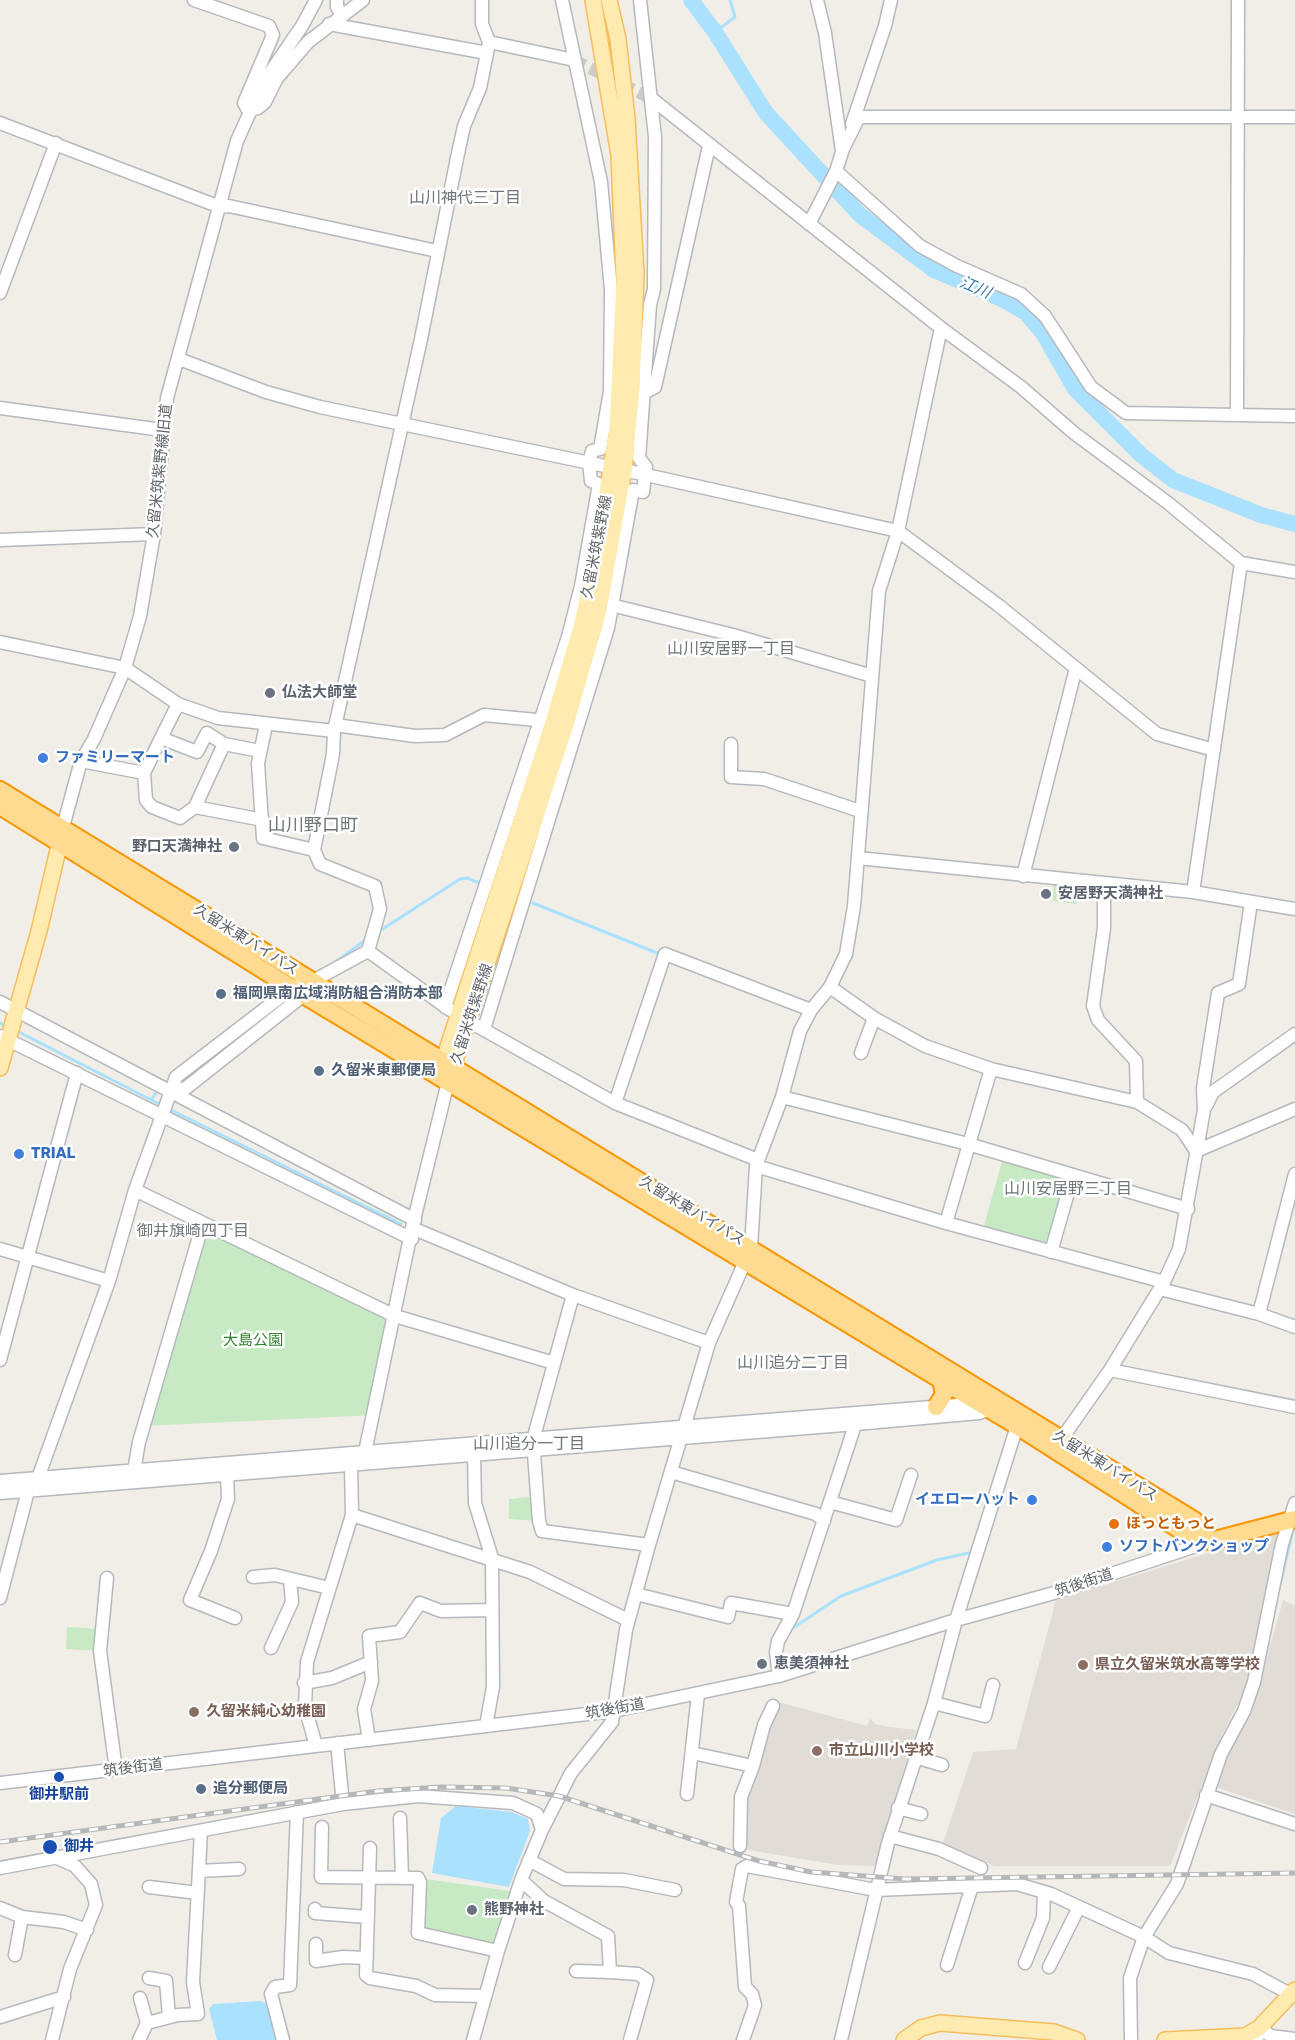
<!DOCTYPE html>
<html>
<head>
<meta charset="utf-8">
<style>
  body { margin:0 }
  canvas { display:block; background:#f1eee8 }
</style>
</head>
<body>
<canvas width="1295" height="2040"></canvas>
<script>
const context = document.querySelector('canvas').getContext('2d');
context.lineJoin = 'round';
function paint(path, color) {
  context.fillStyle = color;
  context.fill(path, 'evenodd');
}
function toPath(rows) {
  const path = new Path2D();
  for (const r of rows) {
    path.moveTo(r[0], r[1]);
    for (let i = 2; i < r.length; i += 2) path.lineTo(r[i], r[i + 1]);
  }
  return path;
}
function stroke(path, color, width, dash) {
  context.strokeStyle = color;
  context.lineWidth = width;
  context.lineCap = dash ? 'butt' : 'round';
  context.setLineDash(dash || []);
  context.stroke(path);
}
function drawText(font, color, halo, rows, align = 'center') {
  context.font = font + ' Rubik,"Noto Sans JP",sans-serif';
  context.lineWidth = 5;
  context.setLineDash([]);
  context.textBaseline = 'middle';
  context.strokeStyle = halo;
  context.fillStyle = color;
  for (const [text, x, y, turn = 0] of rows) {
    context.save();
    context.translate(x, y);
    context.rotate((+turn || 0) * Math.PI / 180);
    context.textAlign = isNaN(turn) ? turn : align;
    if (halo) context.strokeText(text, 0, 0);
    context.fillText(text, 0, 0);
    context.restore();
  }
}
const education = toPath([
  [1279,1531,1247,1687,1223,1733,1170,1866,994,1866,943,1843,973,1752,1016,1749,1056,1600],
  [1283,1600,1295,1606,1295,1814,1216,1787,1224,1759,1256,1696],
  [775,1701,867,1726,870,1718,875,1724,883,1726,916,1730,876,1866,838,1865,743,1849,741,1797]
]);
const green = toPath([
  [1054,879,1078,881,1077,904,1053,901],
  [1004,1154,1073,1175,1051,1252,982,1233],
  [203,1223,395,1316,375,1415,145,1426],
  [530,1497,536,1498,539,1521,509,1519,509,1499],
  [67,1627,102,1629,100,1651,66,1649],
  [426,1879,517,1892,497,1951,418,1933,420,1882]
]);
const water = toPath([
  [456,1806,512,1812,528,1819,530,1831,509,1887,432,1873,441,1818],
  [261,2001,268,2005,277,2040,217,2040,209,2009,213,2004]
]);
const stream = toPath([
  [715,32,735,17,730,0],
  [533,903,662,955],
  [378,932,460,879,467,878,479,883],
  [331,965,367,939],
  [0,1023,8,1027],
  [17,1031,163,1106],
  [151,1100,158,1090],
  [169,1109,401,1224],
  [1279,1589,1294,1525],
  [790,1630,841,1596,937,1560,973,1552]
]);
const river = toPath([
  [691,0,715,32,766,113,860,215,934,270,1004,300,1026,313,1043,333,1075,389,1141,455,1173,480,1261,515,1295,524]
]);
const minorTunnel = toPath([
  [574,60,652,99]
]);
const minor = toPath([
  [194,0,269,26,273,35,244,103,248,110,258,108,265,102,277,78,308,42,363,0],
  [337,0,337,7,342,15],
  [817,0,825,33,842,151],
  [329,24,487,53],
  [489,42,574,60],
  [652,99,941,328,1021,387,1074,433,1168,503,1241,563,1295,572],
  [0,123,220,207,229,206,437,251],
  [852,124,885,26,891,0],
  [842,151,859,117,1295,117],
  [836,171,920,246,957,266,1021,294,1045,316,1091,387,1126,413,1295,416],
  [809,224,836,171,844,146],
  [0,293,56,143],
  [179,359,266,392,320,407,624,470,898,531,998,605,1157,734,1214,750],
  [644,393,655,387,709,146],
  [0,408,162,430],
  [1237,415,1238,0],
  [0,540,154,534],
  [611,605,733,635,872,676],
  [0,642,125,668,178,704,218,718,334,731],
  [266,725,258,763,263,838,314,850],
  [335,725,415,736,445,735,484,715,547,721],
  [161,738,197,752,207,733,224,744,195,807,180,818,152,807,146,800,144,773,161,738,178,704],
  [224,744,260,751],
  [731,744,731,777,764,779,860,811],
  [81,761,144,773],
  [195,807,263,820],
  [63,827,81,761,94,739,125,668,140,616,154,534,167,398,237,141,263,83,302,26,316,0],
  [858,858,1193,892,1295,909],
  [1023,876,1076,668],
  [1104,884,1104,928,1093,1006,1098,1020,1136,1061,1137,1102],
  [1193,892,1241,563],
  [368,951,380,909,375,886,320,864,314,850,333,754,334,731,421,339,457,158,464,126,480,88,487,53,489,42,482,24,482,0],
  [368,951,450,1010],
  [830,987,874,1018,925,1046,991,1069,1137,1102,1182,1130,1196,1151],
  [0,1002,415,1220],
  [445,1007,568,637,581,586,599,484,591,481,589,463,592,451,600,449,610,391,611,290,601,182,562,0],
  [470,1022,615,1103,758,1160],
  [484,1029,608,628,633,490,643,492,645,475,646,467,639,458,650,305,654,289,655,137,640,0],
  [0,1036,412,1239],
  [861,1053,874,1018],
  [171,1091,186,1088,305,994],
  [782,1097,968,1144,1188,1209],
  [615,1103,665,954,811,1010],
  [1206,1106,1213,1092,1295,1034],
  [1196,1151,1295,1109],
  [756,1166,946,1223,1164,1282],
  [135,1190,395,1316,554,1363],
  [946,1223,991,1069],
  [412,1228,573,1295,709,1343],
  [0,1249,109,1281],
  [1051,1252,1073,1175],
  [1160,1289,1259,1314,1295,1327],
  [573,1295,533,1440,539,1521,542,1531,649,1545],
  [1259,1314,1295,1174],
  [0,1360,77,1073],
  [1110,1370,1295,1407],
  [1058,1444,1110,1370,1164,1282,1179,1249,1204,1110,1203,1088,1218,993,1239,984,1251,902],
  [474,1454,475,1503,492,1558,493,1687,486,1726],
  [134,1471,139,1442,203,1223],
  [671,1472,816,1514,824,1521],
  [227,1474,228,1499,211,1551,190,1600,235,1618],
  [0,1481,982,1403],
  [0,1493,856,1424,979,1413,993,1408],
  [830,1502,896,1520,911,1475],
  [352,1515,530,1572,628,1620],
  [253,1577,275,1575,329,1588],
  [107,1578,100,1651,116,1770],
  [636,1594,728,1617,731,1603,793,1614],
  [0,1598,28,1491,38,1478,109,1281,135,1190,176,1077,292,988,313,981,368,951],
  [271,1648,292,1602,290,1579],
  [779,1676,776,1652,778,1641,793,1614,857,1419],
  [304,1683,332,1678,371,1662],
  [934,1703,985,1716,993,1685],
  [369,1740,364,1709,372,1681,369,1636,400,1632,420,1603,441,1611,492,1610],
  [337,1743,343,1804],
  [316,1746,305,1707,307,1662,352,1515,351,1466,365,1452,412,1228,448,1082],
  [692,1753,753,1766,741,1797,740,1846],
  [915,1757,942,1765],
  [753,1766,764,1725,773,1706],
  [0,1783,613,1711,779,1676,956,1620,1054,1593,1211,1541],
  [687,1794,698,1694],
  [1206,1795,1295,1824],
  [898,1808,921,1814],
  [400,1818,402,1877],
  [322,1827,321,1877,418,1878,420,1882,418,1933,498,1951],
  [890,1836,939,1849,981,1868],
  [370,1848,366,1975,370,1978,416,1986,435,1995,485,1996],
  [529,1860,564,1879,624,1880,675,1890],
  [0,1868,343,1804,418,1796,513,1803,537,1814,542,1830],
  [199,1871,239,1869],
  [521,1880,544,1901,608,1936,610,1972,638,1974,647,1980,630,2040],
  [149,1887,198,1893],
  [0,1908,22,1917],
  [315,1909,315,1913,367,1917],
  [316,1944,316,1961,343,1957,367,1958],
  [15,1955,22,1917,64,1922,87,1930],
  [1025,1963,1043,1918,1044,1892],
  [947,1965,972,1886],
  [1049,1967,1079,1907],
  [576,1971,610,1972],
  [149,1978,166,1981,169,2017],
  [140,1998,147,2023],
  [0,2017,64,1997],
  [52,2040,70,1969,96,1905,91,1884,75,1866,55,1857],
  [139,2040,147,2023,178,2015,198,2014,193,1982,201,1831],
  [283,2040,271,1994,275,1987,290,1985,297,1812],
  [473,2040,498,1951,521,1880,542,1830,571,1773,612,1722,626,1630,649,1545,709,1343,751,1248,756,1166,782,1097,800,1031,811,1010,830,987,846,954,854,906,879,591,898,531,941,328],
  [743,2040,755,2005,752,1994,745,1987,739,1906,736,1902,742,1869,747,1866,876,1890,1017,1884,1051,1894,1144,1937,1169,1953,1253,1974,1290,1994],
  [841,2040,888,1843,934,1703,956,1620,1017,1426],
  [1131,2040,1130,1978,1144,1937,1177,1884,1221,1754,1244,1711,1254,1682,1282,1544,1295,1503],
  [1257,2040,1259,2028,1271,2036,1295,2039]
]);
const major = toPath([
  [0,1068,39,931,62,833],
  [446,1073,443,1062,553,722,582,623,598,551,617,429,624,279,619,155,593,0],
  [449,1079,565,728,599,610,624,470,632,389,636,273,627,118,618,39,609,0],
  [904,2040,921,2028,940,2023,1054,2032,1077,2040],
  [1165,2040,1245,2036,1259,2028,1295,1990]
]);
const highway = toPath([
  [0,790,1194,1520,1211,1541],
  [0,806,292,988,1017,1426,1183,1532,1210,1541],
  [936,1407,944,1394,941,1380],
  [1211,1541,1295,1519]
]);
const rail = toPath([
  [0,1842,378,1791,441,1787,506,1788,559,1796,759,1861,811,1872,905,1879,1295,1873]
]);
const markers = [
  [270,693,6,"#6b7280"],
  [43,758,6,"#3f7fe0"],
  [234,847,6,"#6b7280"],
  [1046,894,6,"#6b7280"],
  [221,994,6,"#5c6f8a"],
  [319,1071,6,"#5c6f8a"],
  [19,1154,6,"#3f7fe0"],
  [1032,1500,6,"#3f7fe0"],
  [1114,1524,6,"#e8710a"],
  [1107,1547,6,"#3f7fe0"],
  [762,1664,6,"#6b7280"],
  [1083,1665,6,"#8d6e63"],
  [194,1712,6,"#8d6e63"],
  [817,1751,6,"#8d6e63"],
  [59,1777,6,"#1a4fb4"],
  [201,1789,6,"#5c6f8a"],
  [50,1847,8,"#1a4fb4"],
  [472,1910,6,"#6b7280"]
];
const streetNames = [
  ["久留米筑紫野線旧道",160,471,-84],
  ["久留米筑紫野線",597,547,-79],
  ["久留米東バイパス",246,940,32],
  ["久留米筑紫野線",472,1014,-72],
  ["久留米東バイパス",692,1211,31],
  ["久留米東バイパス",1105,1466,32],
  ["筑後街道",1084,1583,-18],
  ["筑後街道",615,1709,-10],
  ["筑後街道",133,1768,-7]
];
const worshipNames = [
  ["仏法大師堂",282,693],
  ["野口天満神社",222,847,"right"],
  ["安居野天満神社",1058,894],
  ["恵美須神社",774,1664],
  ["熊野神社",484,1910]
];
const shopNames = [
  ["ファミリーマート",55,758],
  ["TRIAL",31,1154],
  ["イエローハット",1020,1500,"right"],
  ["ソフトバンクショップ",1119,1547]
];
const serviceNames = [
  ["福岡県南広域消防組合消防本部",233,994],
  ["久留米東郵便局",331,1071],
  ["追分郵便局",213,1789]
];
const parkNames = [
  ["大島公園",253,1341]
];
const foodNames = [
  ["ほっともっと",1126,1524]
];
const educationNames = [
  ["県立久留米筑水高等学校",1095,1665],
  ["久留米純心幼稚園",206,1712],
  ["市立山川小学校",829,1751]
];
const transitNames = [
  ["御井駅前",59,1795],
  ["御井",64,1847,"left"]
];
const neighbourhoodNames = [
  ["山川神代三丁目",465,198],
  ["山川安居野一丁目",731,649],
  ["山川安居野三丁目",1068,1189],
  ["御井旗崎四丁目",193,1231],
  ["山川追分二丁目",793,1363],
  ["山川追分一丁目",529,1444]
];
const waterNames = [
  ["江川",975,288,23]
];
const quarterNames = [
  ["山川野口町",313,826]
];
paint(education, '#e1ddd6');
paint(green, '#c7e9c4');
paint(water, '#aae1ff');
stroke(stream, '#aae1ff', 3);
stroke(river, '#aae1ff', 16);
stroke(minorTunnel, '#ccccc8', 12, [12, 6]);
stroke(minor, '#b5b8bc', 15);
stroke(major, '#f6bd5c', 18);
stroke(highway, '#f99600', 20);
stroke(minor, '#fff', 12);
stroke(major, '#ffebaf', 15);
stroke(highway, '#ffda91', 16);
stroke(rail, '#b6b7b8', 5);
stroke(rail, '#fff', 3, [9]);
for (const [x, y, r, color] of markers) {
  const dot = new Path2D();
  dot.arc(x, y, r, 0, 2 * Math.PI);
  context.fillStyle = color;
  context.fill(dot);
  stroke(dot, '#fff', 2);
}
drawText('15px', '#5f6468', '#fff', streetNames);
drawText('bold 15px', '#5b616d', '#fff', worshipNames, 'left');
drawText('bold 15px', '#366cbe', '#fff', shopNames, 'left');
drawText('bold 15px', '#4e5e75', '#fff', serviceNames, 'left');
drawText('15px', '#358332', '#fff', parkNames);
drawText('bold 15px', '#c56008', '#fff', foodNames, 'left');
drawText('bold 15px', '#785e54', '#fff', educationNames, 'left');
drawText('bold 15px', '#164399', '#fff', transitNames);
drawText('16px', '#70767a', '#fff', neighbourhoodNames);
drawText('italic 16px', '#3c77a3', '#fff', waterNames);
drawText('18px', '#70767a', '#fff', quarterNames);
</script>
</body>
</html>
